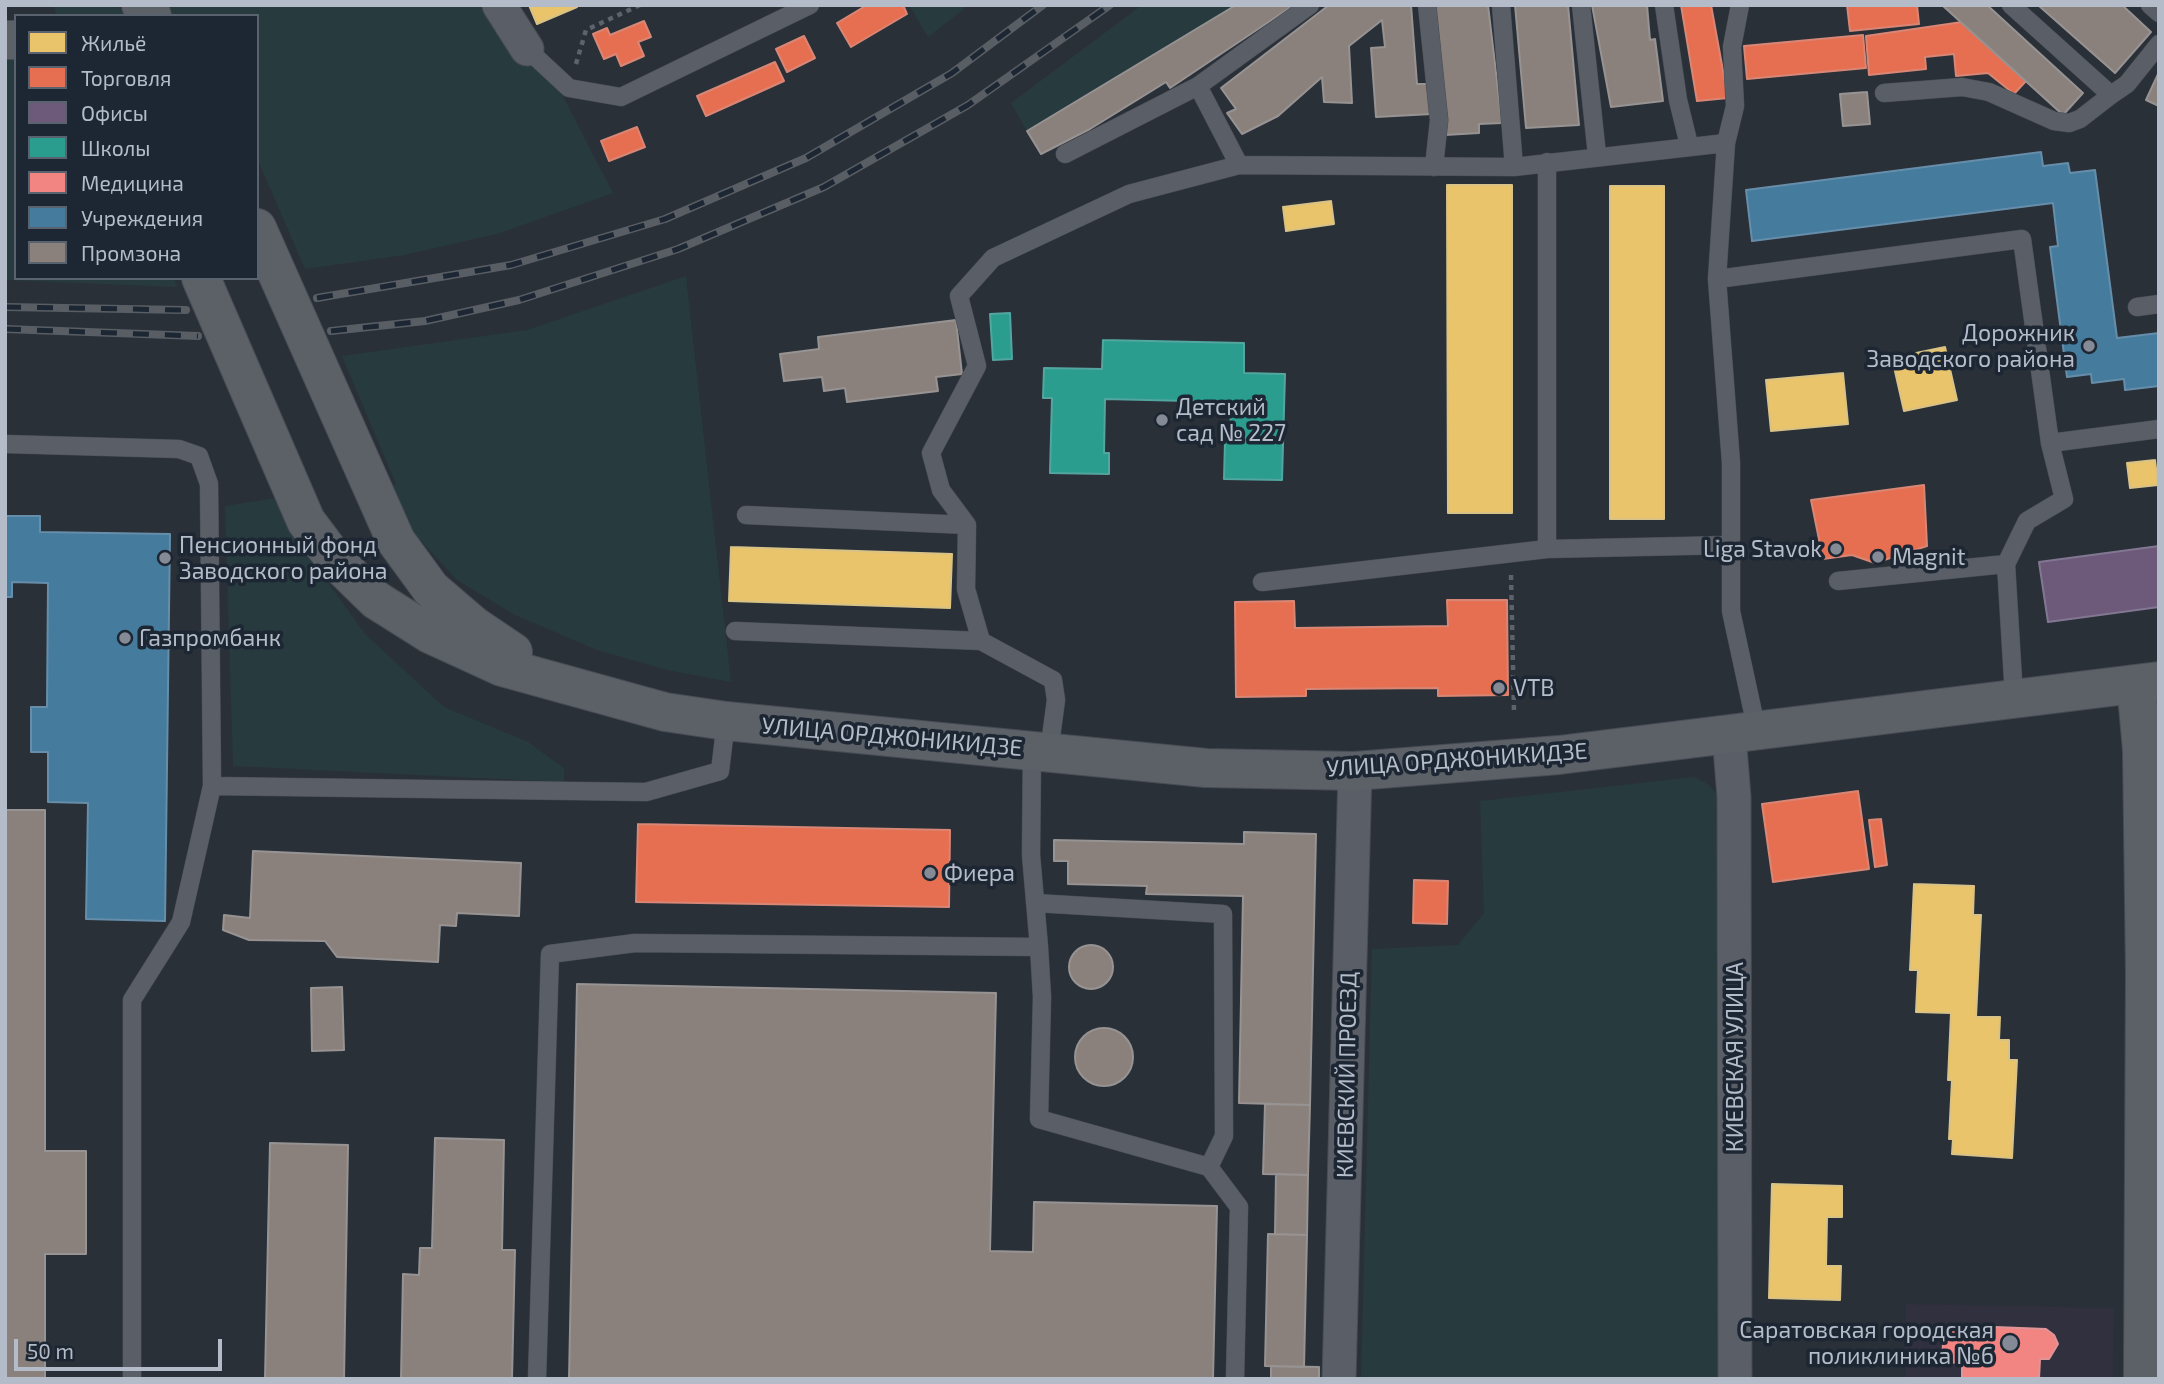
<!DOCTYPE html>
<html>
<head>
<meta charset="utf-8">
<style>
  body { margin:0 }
  #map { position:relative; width:2164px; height:1384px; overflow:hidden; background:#2a3038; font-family:"Exo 2",sans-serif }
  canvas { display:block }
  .frame { position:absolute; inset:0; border:7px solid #b4bcc9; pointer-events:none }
  .legend { position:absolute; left:14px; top:14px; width:245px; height:266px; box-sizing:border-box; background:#1d2633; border:2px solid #59626f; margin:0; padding:9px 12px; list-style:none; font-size:21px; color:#b4bcc9 }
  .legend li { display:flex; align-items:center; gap:14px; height:35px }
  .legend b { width:35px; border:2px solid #59626f }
  .scale { position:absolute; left:14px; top:1339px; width:208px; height:32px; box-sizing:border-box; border:4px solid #b4bcc9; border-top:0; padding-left:9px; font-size:21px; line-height:24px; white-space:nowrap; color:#b4bcc9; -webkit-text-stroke:5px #1d2633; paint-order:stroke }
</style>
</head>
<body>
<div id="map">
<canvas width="2164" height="1384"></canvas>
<div class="frame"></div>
<ul class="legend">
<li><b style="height:19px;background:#e9c46a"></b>Жильё</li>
<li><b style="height:19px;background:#e76f51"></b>Торговля</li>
<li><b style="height:19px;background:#6d597a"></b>Офисы</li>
<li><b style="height:19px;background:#2a9d8f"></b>Школы</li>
<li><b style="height:19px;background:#f28482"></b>Медицина</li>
<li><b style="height:19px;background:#457b9d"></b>Учреждения</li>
<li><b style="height:19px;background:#8a817c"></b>Промзона</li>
</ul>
<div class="scale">50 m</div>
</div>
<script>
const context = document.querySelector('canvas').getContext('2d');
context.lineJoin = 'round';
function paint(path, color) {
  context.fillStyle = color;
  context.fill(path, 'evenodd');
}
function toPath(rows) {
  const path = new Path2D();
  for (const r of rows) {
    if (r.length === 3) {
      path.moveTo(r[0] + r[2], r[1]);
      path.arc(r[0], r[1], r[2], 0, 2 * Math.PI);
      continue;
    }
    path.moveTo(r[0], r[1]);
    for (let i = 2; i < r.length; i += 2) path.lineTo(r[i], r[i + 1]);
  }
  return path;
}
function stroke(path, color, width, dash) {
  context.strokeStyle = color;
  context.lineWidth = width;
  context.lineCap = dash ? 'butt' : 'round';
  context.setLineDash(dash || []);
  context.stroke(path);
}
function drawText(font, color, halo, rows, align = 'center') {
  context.font = font + ' "Exo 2",sans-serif';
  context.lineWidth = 7;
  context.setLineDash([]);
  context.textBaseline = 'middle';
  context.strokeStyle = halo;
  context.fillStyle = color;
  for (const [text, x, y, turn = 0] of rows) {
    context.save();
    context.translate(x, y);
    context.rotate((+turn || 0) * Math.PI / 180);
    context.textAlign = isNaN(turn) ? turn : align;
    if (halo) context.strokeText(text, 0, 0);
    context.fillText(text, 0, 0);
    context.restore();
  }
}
const medical = toPath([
  [1906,1304,2114,1308,2113,1379,1906,1379]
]);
const green = toPath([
  [53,5,117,5,128,16,57,16],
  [165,5,489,5,538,48,613,193,497,234,404,255,305,269,257,158,257,16,173,16],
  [909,5,969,5,928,37],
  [1142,5,1236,5,1027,131,1011,103],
  [16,53,16,278,174,278,177,287,5,280,5,54],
  [686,276,731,682,667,670,597,650,515,615,457,580,412,531,385,489,396,484,342,356,527,330],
  [275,498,288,527,365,634,444,707,528,742,564,768,564,782,233,766,225,506],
  [1694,777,1709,785,1722,800,1722,1379,1361,1379,1372,949,1458,945,1484,913,1480,801]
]);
const homes = toPath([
  [529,5,576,5,577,7,537,24,529,5],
  [1447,185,1512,185,1512,513,1448,513,1447,185],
  [1610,186,1664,186,1664,519,1610,519,1610,186],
  [1331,201,1334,224,1286,231,1283,207,1331,201],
  [1945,347,1957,400,1904,411,1892,358,1945,347],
  [1843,373,1848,424,1771,431,1766,380,1843,373],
  [2155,460,2158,485,2130,488,2127,463,2155,460],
  [731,547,952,554,950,608,729,601,731,547],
  [1914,884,1974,886,1973,915,1981,915,1976,1017,2000,1017,1999,1040,2009,1040,2009,1060,2017,1060,2012,1158,1952,1154,1953,1139,1949,1139,1952,1080,1948,1080,1951,1013,1916,1012,1918,970,1910,970,1914,884],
  [1772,1184,1842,1186,1842,1217,1827,1217,1826,1266,1841,1266,1840,1300,1769,1298,1772,1184]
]);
const shops = toPath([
  [867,5,903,5,907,14,851,47,837,23,867,5],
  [1681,5,1711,5,1728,98,1697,101,1681,5],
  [1847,5,1917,5,1919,24,1850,31,1847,5],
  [644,21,651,37,638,42,644,56,621,66,616,54,604,59,593,34,607,28,610,35,644,21],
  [1962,22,2026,81,2014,94,1988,73,1956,76,1954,54,1925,57,1926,69,1869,75,1866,36,1962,22],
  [1863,35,1866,68,1747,79,1744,46,1863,35],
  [804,36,815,58,787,72,776,49,804,36],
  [775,62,784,81,706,116,697,96,775,62],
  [637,127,645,147,609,161,601,141,637,127],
  [1924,485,1927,546,1875,563,1852,555,1823,559,1811,500,1924,485],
  [1447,600,1507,600,1508,695,1438,696,1438,688,1306,689,1306,696,1236,697,1235,602,1294,601,1295,628,1448,626,1447,600],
  [1858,791,1869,869,1773,882,1762,804,1858,791],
  [1881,819,1887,865,1875,867,1869,820,1881,819],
  [638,824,950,830,949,907,636,902,638,824],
  [1414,880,1448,881,1447,924,1413,923,1414,880]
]);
const offices = toPath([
  [2159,546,2159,607,2048,622,2039,562,2159,546]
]);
const schools = toPath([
  [1010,313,1012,359,993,360,990,314,1010,313],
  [1103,340,1244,343,1244,373,1285,374,1282,480,1224,479,1225,442,1230,442,1231,402,1105,399,1104,453,1109,453,1109,474,1050,473,1052,398,1043,398,1044,368,1102,369,1103,340]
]);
const health = toPath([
  [1944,1325,2046,1329,2054,1335,2058,1344,2049,1359,2040,1359,2039,1379,1962,1379,1962,1363,1942,1362,1944,1325]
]);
const public = toPath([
  [2041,152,2043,166,2068,163,2070,173,2095,170,2117,338,2159,333,2159,386,2125,390,2124,379,2092,383,2091,374,2067,377,2050,247,2058,246,2053,203,1752,241,1746,190,2041,152],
  [5,516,40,516,40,532,170,534,165,921,86,919,88,803,48,802,48,752,31,752,31,707,47,707,48,583,12,582,12,597,5,597,5,516]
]);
const industry = toPath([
  [1236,5,1294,5,1170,88,1166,82,1090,129,1041,154,1027,131,1236,5],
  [1329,5,1411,5,1417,84,1428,84,1432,114,1376,117,1371,48,1385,47,1382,20,1349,46,1352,103,1324,102,1322,77,1278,116,1242,134,1227,113,1236,109,1221,88,1329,5],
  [1434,5,1488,5,1502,123,1479,124,1479,133,1445,135,1434,5],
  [1515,5,1568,5,1579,125,1526,128,1515,5],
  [1592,5,1647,5,1650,40,1655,39,1663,101,1611,107,1592,5],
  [1942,5,1987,5,2083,93,2063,115,1942,5],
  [2038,5,2122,5,2151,32,2115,73,2038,5],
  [2159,72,2159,106,2146,100,2159,72],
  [1867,92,1870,124,1843,126,1840,94,1867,92],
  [956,320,962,374,936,377,938,391,847,402,845,388,824,391,822,377,784,381,780,354,819,349,818,337,956,320],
  [5,810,45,810,45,1151,86,1151,86,1254,45,1254,45,1379,5,1379,5,810],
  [1244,832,1316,834,1310,1105,1239,1103,1243,896,1146,894,1147,886,1068,884,1068,861,1054,861,1054,840,1244,844,1244,832],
  [253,851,521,863,519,916,457,913,456,926,440,925,438,962,337,957,325,941,249,940,223,930,224,915,250,918,253,851],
  [1091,967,22],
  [577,984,996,993,990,1251,1033,1252,1034,1202,1217,1206,1213,1379,569,1379,577,984],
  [342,987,344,1050,312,1051,311,988,342,987],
  [1104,1057,29],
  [1265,1104,1310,1105,1308,1175,1263,1174,1265,1104],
  [435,1138,504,1140,502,1250,515,1250,512,1379,401,1379,403,1274,419,1275,420,1248,432,1248,435,1138],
  [270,1143,348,1145,344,1379,265,1379,270,1143],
  [1276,1174,1308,1175,1307,1235,1275,1234,1276,1174],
  [1268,1234,1307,1235,1304,1367,1265,1366,1268,1234],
  [1271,1366,1319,1367,1319,1379,1271,1379,1271,1366]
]);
const path = toPath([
  [576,64,586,30,640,5],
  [1511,575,1514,712]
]);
const lane = toPath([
  [1427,5,1439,120,1434,167],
  [1501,5,1514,167],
  [1581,5,1597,155],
  [1664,5,1678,100,1689,145],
  [1740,5,1732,47,1735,106,1726,143,1717,279,1731,463,1731,611,1757,731],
  [2011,5,2111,95,2127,84,2159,44],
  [2150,5,2159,13],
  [527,49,569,88,621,97,810,5],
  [1198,86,1239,165],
  [1884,93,1962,87,1989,92,2054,121,2069,123,2080,119,2111,95],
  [1065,154,1198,86,1310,5],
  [1717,279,2022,239,2050,443,2159,429],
  [2137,307,2159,304],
  [5,444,179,449,199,456,209,484,212,786,181,922,132,1000,132,1379],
  [746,515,967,525],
  [1547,549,1547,162],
  [2006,564,2014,697],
  [1838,581,2006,564,2027,521,2064,499,2050,443],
  [1262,582,1547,549,1730,545],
  [735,631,981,641],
  [1032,750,1031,855,1039,947],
  [1049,752,1056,700,1053,680,981,641,966,589,967,525,941,490,931,453,977,366,959,296,993,258,1129,194,1239,165,1514,167,1726,143],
  [212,786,646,792,720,771,726,721],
  [1035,903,1223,914,1224,1136,1209,1167],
  [537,1379,550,954,635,943,1039,947,1042,997,1039,1119,1209,1167,1239,1207,1235,1379]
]);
const street = toPath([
  [499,5,527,49],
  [1729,735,1734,797,1735,1379],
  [1339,1379,1355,771]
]);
const primary = toPath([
  [141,5,152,16],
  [5,40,16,40],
  [257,228,396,541,431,589,473,625,513,652],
  [201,278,306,521,336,561,376,600,430,634,502,667,665,712,726,721,1206,768,1355,771,1559,755,2159,681],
  [2136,684,2142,750,2145,973,2143,1379]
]);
const rail = toPath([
  [317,298,511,265,665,219,806,158,952,73,1043,5],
  [5,307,186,310],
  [5,329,198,336],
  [331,331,425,321,519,300,678,249,824,187,968,105,1110,5]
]);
const markers = [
  [2089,346,7,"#848b96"],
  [1162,420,7,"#848b96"],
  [1836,549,7,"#848b96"],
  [1878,557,7,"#848b96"],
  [165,558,7,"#848b96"],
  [125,638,7,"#848b96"],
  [1499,688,7,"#848b96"],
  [930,873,7,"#848b96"],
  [2010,1343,9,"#848b96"]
];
const poiNames = [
  ["Дорожник",2075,333,"right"],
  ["Заводского района",2075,359,"right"],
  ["Детский",1176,407],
  ["сад № 227",1176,433],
  ["Пенсионный фонд",179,545],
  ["Заводского района",179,571],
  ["Liga Stavok",1822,549,"right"],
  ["Magnit",1892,557],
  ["Газпромбанк",139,638],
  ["VTB",1513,688],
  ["Фиера",944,873],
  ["Саратовская городская",1994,1330,"right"],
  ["поликлиника №6",1994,1356,"right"]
];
const streetNames = [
  ["УЛИЦА ОРДЖОНИКИДЗЕ",892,737,5],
  ["УЛИЦА ОРДЖОНИКИДЗЕ",1457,760,-4],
  ["КИЕВСКАЯ УЛИЦА",1735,1057,-90],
  ["КИЕВСКИЙ ПРОЕЗД",1347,1075,-89]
];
paint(medical, '#31303e');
paint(green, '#273a3e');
paint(homes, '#e9c46a');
stroke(homes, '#d9c286', 2);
paint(shops, '#e76f51');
stroke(shops, '#d88675', 2);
paint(offices, '#6d597a');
stroke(offices, '#827792', 2);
paint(schools, '#2a9d8f');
stroke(schools, '#53a6a0', 2);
paint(health, '#f28482');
stroke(health, '#df9597', 2);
paint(public, '#457b9d');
stroke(public, '#668eaa', 2);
paint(industry, '#8a817c');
stroke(industry, '#979393', 2);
stroke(lane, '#484c53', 19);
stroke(street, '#484c53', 35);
stroke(primary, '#484c55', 40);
stroke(path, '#5d636a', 4.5, [5, 5]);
stroke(lane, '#5a5e66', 18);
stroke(street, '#5a5e66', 33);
stroke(primary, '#5c6168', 38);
stroke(rail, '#595d64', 8);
stroke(rail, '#1d2633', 5, [16]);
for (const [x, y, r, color] of markers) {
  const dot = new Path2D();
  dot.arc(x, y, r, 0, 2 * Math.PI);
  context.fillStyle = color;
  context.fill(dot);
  stroke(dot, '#1d2633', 2.5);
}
drawText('23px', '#b4bcc9', '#1d2633', poiNames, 'left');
drawText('23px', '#b4bcc9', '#1d2633', streetNames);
</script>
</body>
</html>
